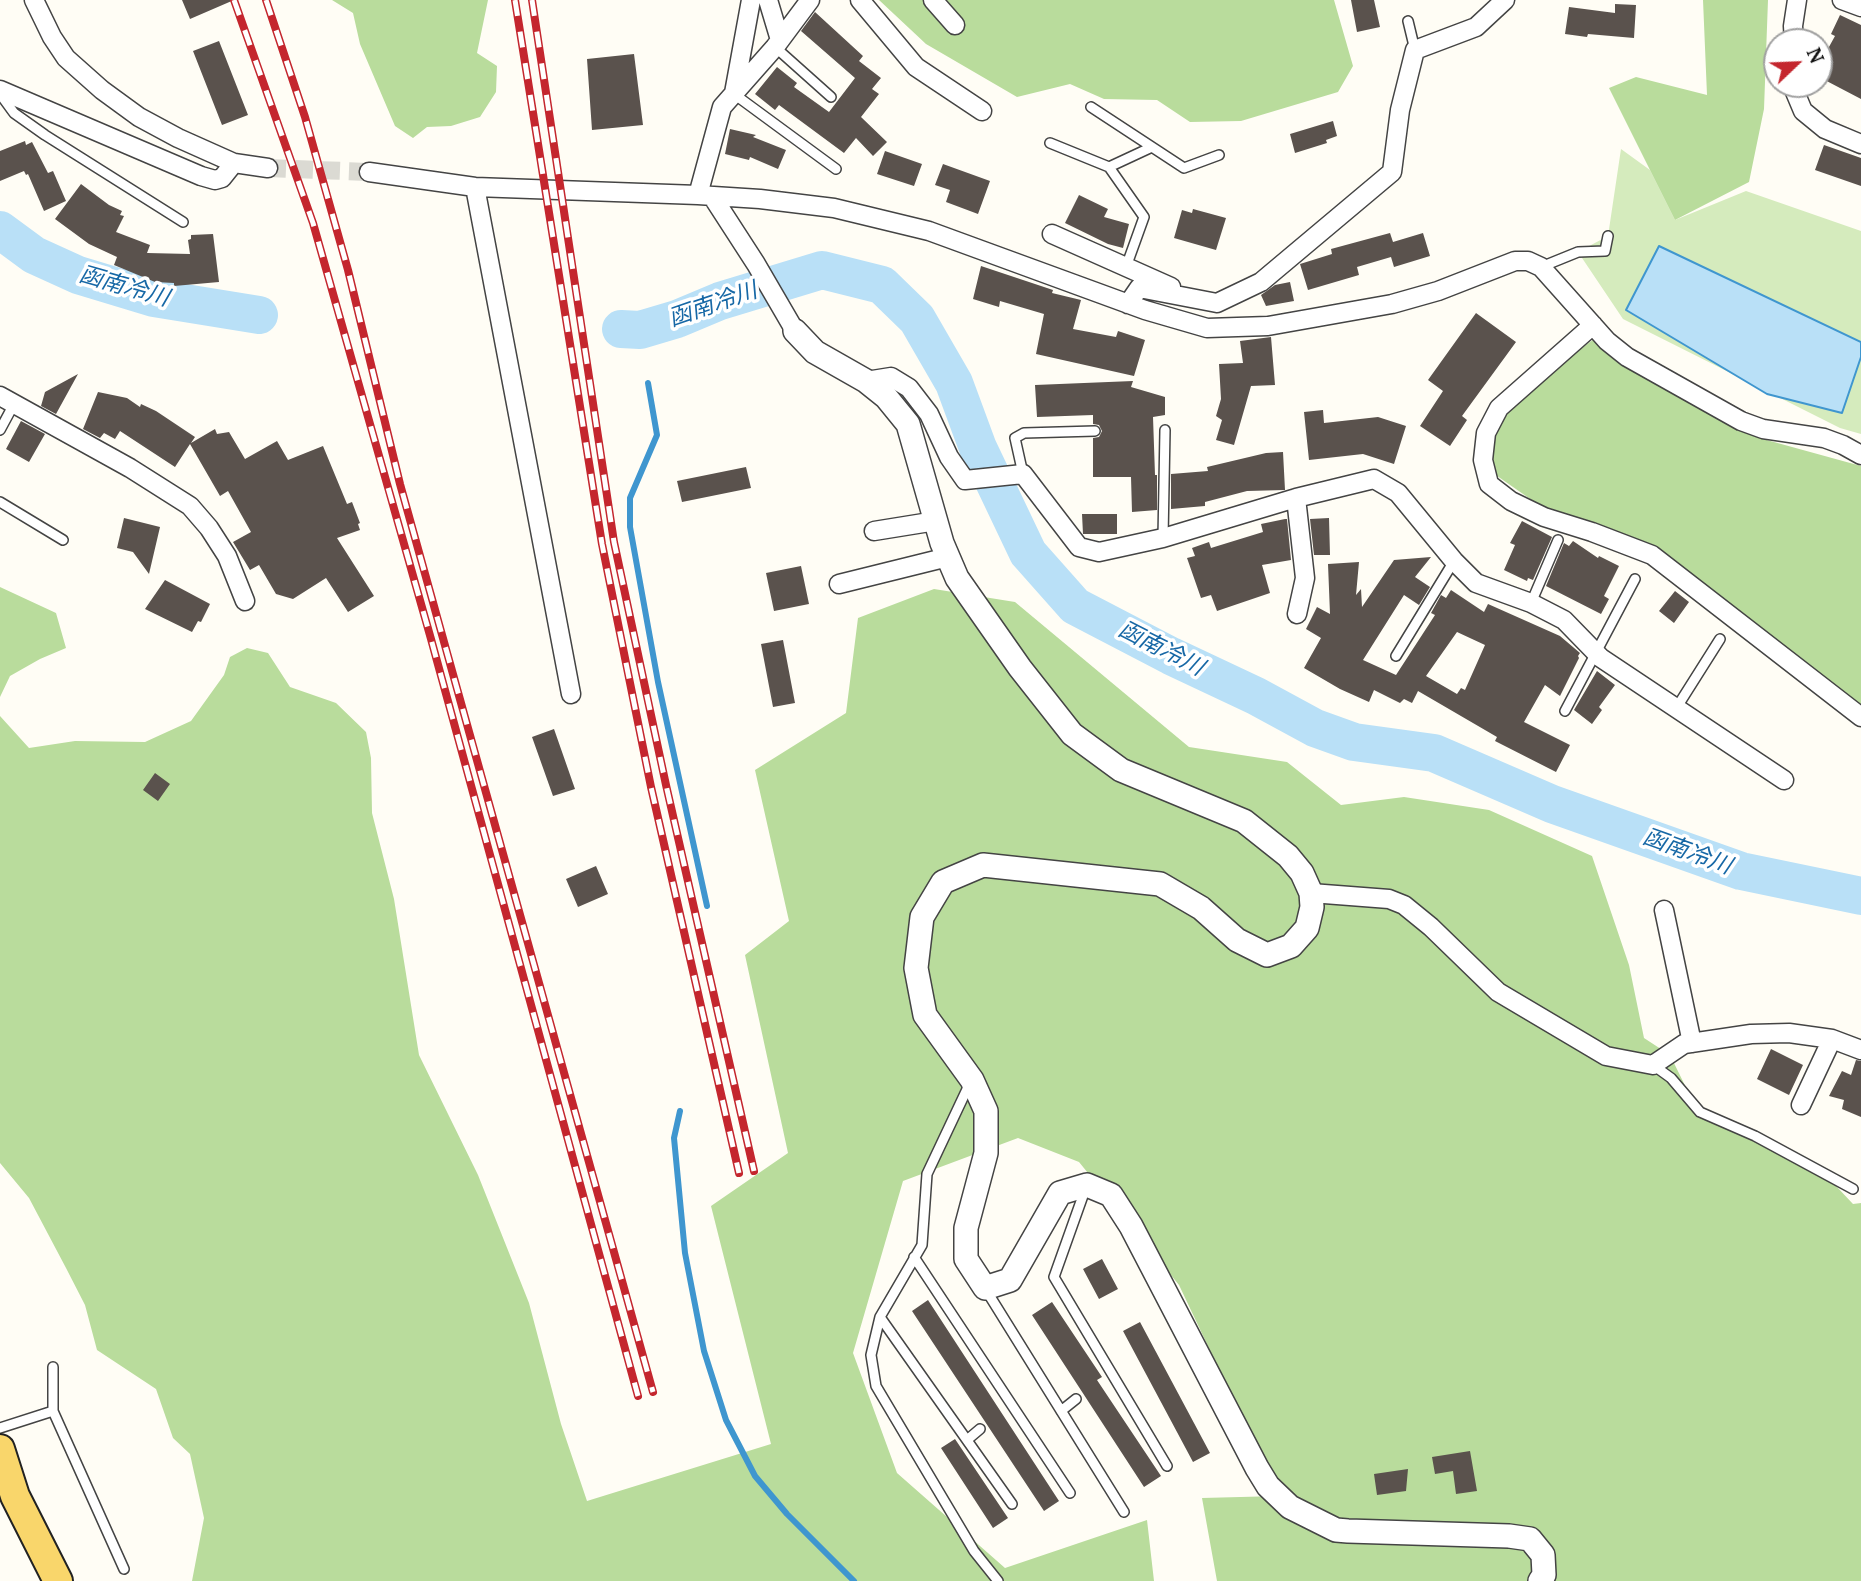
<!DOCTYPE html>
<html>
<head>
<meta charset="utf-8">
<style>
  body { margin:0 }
  #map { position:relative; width:1861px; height:1581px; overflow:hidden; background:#fffdf5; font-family:"PT Serif",serif }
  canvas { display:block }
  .north { position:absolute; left:1763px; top:28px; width:70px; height:70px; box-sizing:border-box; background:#fff; border:2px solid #a0a0a0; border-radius:50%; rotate:67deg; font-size:19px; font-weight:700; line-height:28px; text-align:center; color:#111 }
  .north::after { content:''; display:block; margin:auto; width:24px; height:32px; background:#c4262e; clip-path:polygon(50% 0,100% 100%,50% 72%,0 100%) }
</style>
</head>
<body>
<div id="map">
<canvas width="1861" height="1581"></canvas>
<div class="north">N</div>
</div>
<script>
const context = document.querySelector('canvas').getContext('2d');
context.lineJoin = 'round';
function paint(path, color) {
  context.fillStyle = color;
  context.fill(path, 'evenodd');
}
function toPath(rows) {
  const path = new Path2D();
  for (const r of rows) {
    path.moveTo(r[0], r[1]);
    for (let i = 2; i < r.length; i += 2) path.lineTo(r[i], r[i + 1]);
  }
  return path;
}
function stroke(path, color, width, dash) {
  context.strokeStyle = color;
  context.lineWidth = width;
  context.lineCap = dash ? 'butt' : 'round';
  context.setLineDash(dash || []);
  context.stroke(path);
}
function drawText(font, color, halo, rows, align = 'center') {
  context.font = font + ' "PT Serif","Noto Sans JP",serif';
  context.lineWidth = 7;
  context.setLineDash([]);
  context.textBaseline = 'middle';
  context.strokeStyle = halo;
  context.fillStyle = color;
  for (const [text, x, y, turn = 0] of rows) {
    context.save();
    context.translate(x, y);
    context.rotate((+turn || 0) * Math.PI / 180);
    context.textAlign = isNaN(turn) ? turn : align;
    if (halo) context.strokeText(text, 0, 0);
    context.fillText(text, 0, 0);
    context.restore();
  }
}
const green = toPath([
  [1621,149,1650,170,1675,220,1746,191,1861,231,1861,434,1840,428,1623,319,1578,252,1608,236]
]);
const forest = toPath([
  [332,0,488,0,477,53,497,66,496,92,480,117,451,126,427,127,413,138,395,126,360,44,353,13],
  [879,0,1334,0,1353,66,1338,92,1241,121,1190,122,1157,100,1104,99,1070,84,1017,97,926,44],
  [1703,0,1768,0,1764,109,1749,182,1675,220,1609,88,1636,77,1707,95],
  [1601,334,1763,439,1861,466,1861,708,1637,545,1536,503,1490,471,1499,408],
  [0,587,56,613,66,648,40,659,10,676,0,697],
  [934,589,1015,602,1189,747,1287,762,1341,805,1404,797,1489,810,1592,856,1629,965,1644,1038,1670,1055,1700,1116,1821,1170,1853,1204,1861,1203,1861,1581,1217,1581,1202,1498,1279,1496,1179,1285,1079,1162,1018,1138,903,1181,853,1353,897,1473,1005,1568,1147,1520,1154,1581,192,1581,204,1518,190,1454,173,1438,156,1389,97,1350,85,1305,66,1268,29,1198,0,1163,0,716,29,748,75,741,145,742,191,721,224,675,230,657,247,648,268,653,290,687,336,703,366,732,371,758,372,813,394,899,419,1055,478,1175,529,1303,561,1424,587,1501,771,1444,711,1206,788,1153,745,955,789,921,755,770,846,713,858,618]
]);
const water = toPath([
  [1659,246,1861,342,1861,357,1842,413,1767,394,1626,310,1659,246]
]);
const stream = toPath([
  [640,330,642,339],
  [648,383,657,435,630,498,630,527,658,682,707,906],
  [680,1111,674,1138,685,1253,704,1351,726,1420,755,1476,787,1514,854,1581]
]);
const river = toPath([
  [0,230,34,255,78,275,154,298,259,315],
  [621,329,640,330,677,319,720,301,822,270,882,285,917,319,954,383,978,448,1028,553,1075,606,1171,656,1256,696,1315,728,1354,742,1434,753,1552,804,1741,871,1861,896]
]);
const building = toPath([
  [182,0,234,0,190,19],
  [1351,0,1374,0,1380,27,1357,32],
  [1615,4,1636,5,1634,38,1588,34,1587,37,1565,34,1569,7,1615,13],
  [815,12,863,56,859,61,881,78,872,89,879,94,861,117,887,142,873,156,856,138,844,153,779,105,775,110,755,94,777,67,797,83,794,87,829,112,855,78,801,31],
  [1840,15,1861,25,1861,99,1819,77,1819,65,1835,36,1831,34],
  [219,41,248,115,222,125,193,51],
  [634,54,643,125,592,130,587,59],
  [1333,121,1337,136,1326,140,1327,143,1295,153,1290,134],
  [730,129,756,135,753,137,786,150,778,169,750,157,749,160,725,154],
  [25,141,26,145,32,142,48,173,53,171,66,201,44,211,28,174,26,175,24,171,0,181,0,151],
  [1824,145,1861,158,1861,186,1815,170],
  [885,151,922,164,914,186,877,174],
  [943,164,990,181,978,214,946,202,950,190,935,185],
  [81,184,109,205,122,211,120,215,124,216,116,232,150,245,147,253,190,254,188,240,191,239,191,235,213,234,219,282,174,286,174,283,155,282,114,265,117,257,89,244,55,219],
  [1079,195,1108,209,1104,217,1129,224,1123,248,1108,244,1065,223],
  [1193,209,1226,218,1216,250,1174,238,1182,210,1192,213],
  [1390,233,1393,242,1423,233,1430,256,1394,267,1391,257,1357,267,1359,275,1308,290,1300,264,1332,254,1331,249],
  [981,266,1053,290,1052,293,1081,300,1073,329,1116,337,1118,331,1145,340,1134,376,1036,354,1044,314,1000,301,999,307,973,299],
  [1290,282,1294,301,1266,306,1261,295,1275,285],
  [1476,313,1516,342,1462,416,1467,420,1450,446,1420,426,1443,391,1428,380],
  [1271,337,1275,385,1251,386,1234,445,1216,440,1222,420,1216,416,1221,399,1219,364,1243,363,1240,341],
  [78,374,56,414,41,406,45,392],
  [1133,381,1131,387,1165,397,1165,415,1153,417,1155,475,1157,475,1157,510,1132,512,1131,477,1093,477,1093,438,1099,437,1102,431,1099,425,1093,424,1093,415,1037,417,1035,385],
  [98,392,127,398,140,407,141,404,156,411,195,437,191,443,215,429,217,434,229,432,245,459,277,441,288,460,323,446,347,504,352,502,360,523,358,524,360,530,337,538,374,596,348,612,326,578,293,599,276,594,259,565,250,570,233,542,251,532,228,491,220,496,190,444,175,467,120,431,115,439,104,433,100,438,83,429],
  [1323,410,1324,423,1378,417,1406,426,1394,464,1363,454,1309,460,1304,412],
  [21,421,45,434,29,462,6,449],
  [1283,452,1285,490,1247,491,1205,502,1205,506,1171,509,1171,474,1208,471,1207,467,1266,453],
  [746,467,751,488,682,502,677,481],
  [1082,514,1117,514,1117,534,1083,534],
  [124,518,160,527,149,574,133,552,117,548],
  [1329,518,1330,555,1314,555,1310,519],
  [1285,519,1287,519,1291,560,1262,565,1270,593,1217,611,1211,595,1201,598,1187,558,1195,556,1192,548,1209,542,1211,548,1263,532,1261,524],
  [1522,521,1552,537,1533,580,1528,578,1527,581,1504,570,1515,545,1510,543],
  [1573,541,1598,558,1599,556,1619,566,1604,596,1609,599,1601,614,1546,586,1564,543,1569,546],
  [1431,557,1415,577,1430,587,1419,605,1404,595,1363,660,1396,675,1435,615,1431,613,1441,595,1446,598,1451,590,1484,612,1488,604,1560,636,1580,653,1578,656,1579,658,1560,696,1545,685,1524,722,1570,745,1556,772,1495,741,1497,737,1418,691,1412,703,1404,699,1400,703,1374,690,1369,702,1340,689,1304,668,1321,638,1306,629,1317,607,1330,614,1328,564,1359,562,1356,595,1361,589,1362,607,1394,560],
  [1457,632,1485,645,1465,690,1461,688,1457,694,1426,676],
  [801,566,809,604,774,611,766,573],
  [165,580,210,604,201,622,198,621,192,632,145,609],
  [1675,591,1689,602,1674,623,1659,611],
  [783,640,795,703,773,707,761,644],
  [1597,671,1615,685,1599,707,1602,710,1592,724,1574,710],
  [554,729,575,789,553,796,532,737],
  [155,773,170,784,158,801,143,790],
  [596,866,608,894,578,907,566,879],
  [1771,1049,1803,1065,1789,1095,1757,1079],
  [1856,1060,1861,1061,1861,1117,1842,1109,1844,1100,1829,1096,1842,1071,1851,1075],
  [1102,1259,1118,1289,1099,1299,1083,1269],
  [928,1300,1059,1501,1044,1511,912,1311],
  [1052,1302,1102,1377,1097,1380,1161,1476,1144,1487,1032,1315],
  [1140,1322,1210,1453,1193,1462,1123,1331],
  [955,1439,1008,1518,993,1528,941,1448],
  [1470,1451,1477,1491,1456,1494,1453,1471,1435,1474,1432,1457],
  [1408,1469,1406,1491,1377,1495,1374,1474]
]);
const minorTunnel = toPath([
  [268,168,369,172]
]);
const service = toPath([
  [1408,21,1415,50],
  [775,47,831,97],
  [0,94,14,113,45,135,183,222],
  [734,94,836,169],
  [1091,107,1184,168,1219,155],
  [1050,143,1109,167,1144,217,1126,267],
  [1109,167,1152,147],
  [1541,267,1578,252,1605,251,1608,236],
  [0,430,14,404],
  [1023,474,1015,438,1024,433,1095,431],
  [0,502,63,540],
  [1163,538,1165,430],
  [1531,603,1558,540],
  [1396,656,1454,561],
  [1677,707,1720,639],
  [1565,711,1635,579],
  [1653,1065,1671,1078,1700,1112,1755,1136,1853,1189],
  [969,1085,927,1174,922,1245,880,1317,871,1355,876,1386,974,1551,998,1581],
  [1085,1190,1054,1277,1167,1466],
  [914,1257,1070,1493],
  [986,1290,1124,1512],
  [880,1317,1012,1504],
  [53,1367,53,1411,124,1569],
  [1061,1411,1076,1399],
  [0,1428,53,1411],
  [967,1440,980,1429]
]);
const minor = toPath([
  [34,0,52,37,66,58,102,90,139,117,178,138,234,163,268,168],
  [768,0,780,40],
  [860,0,916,67,982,111],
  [933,0,955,25],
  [1842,0,1861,7],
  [1794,42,1793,26,1797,0],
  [1795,84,1795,92,1803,111,1825,129,1861,144],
  [0,90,201,176,215,180,222,178,234,163],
  [734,93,751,0],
  [369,172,475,187,698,195,760,199,834,208,929,231,1145,310,1207,328,1268,326,1392,304,1438,291,1515,261,1528,261,1541,267,1607,341,1627,357,1741,421,1763,429,1824,438,1843,445,1861,455],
  [475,187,571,694],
  [698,195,722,107,775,47,810,0],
  [712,196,756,264,795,331],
  [1052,234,1171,287],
  [1128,304,1139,288,1217,303,1261,282,1392,172,1400,110,1415,50,1476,27,1505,0],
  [1593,325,1499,408,1486,433,1483,460,1489,484,1511,501,1544,517,1592,532,1652,555,1861,717],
  [866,381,891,377,909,388,929,414,949,457,965,480,1023,474,1079,547,1099,552,1163,538,1296,498,1374,479,1398,493,1454,561,1476,583,1531,603,1564,620,1601,658,1784,780],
  [0,396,130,468,190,506,209,528,227,556,245,601],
  [1296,498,1305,578,1297,614],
  [874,531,936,521],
  [839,584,948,557],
  [1311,893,1389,899,1404,905,1431,927,1498,992,1606,1056,1653,1065,1684,1044,1751,1034,1789,1033,1832,1039,1861,1050],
  [1664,910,1692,1043],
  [1801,1105,1832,1039]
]);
const tertiary = toPath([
  [795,331,815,352,866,381,886,397,908,424,942,543,957,578,1020,668,1072,734,1121,770,1244,821,1288,856,1302,873,1311,893,1312,907,1307,928,1291,946,1267,955,1237,940,1201,908,1160,884,983,865,943,882,922,917,916,968,925,1015,972,1080,986,1111,986,1153,966,1228,966,1259,985,1288,1010,1280,1060,1193,1087,1185,1111,1195,1131,1226,1257,1468,1268,1486,1290,1507,1336,1530,1348,1531,1509,1536,1530,1539,1543,1555,1544,1575,1540,1581]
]);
const primary = toPath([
  [0,1449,15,1496,58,1581]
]);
const rail = toPath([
  [234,0,313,223,431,639,638,1396],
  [266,0,305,117,348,270,400,484,653,1392],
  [515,0,602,544,651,787,739,1173],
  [532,0,614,542,666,785,754,1171]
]);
const waterNames = [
  ["函南冷川",124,287,16],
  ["函南冷川",713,305,-19],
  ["函南冷川",1161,649,27],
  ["函南冷川",1687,852,20]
];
paint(green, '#d5ebbd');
paint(forest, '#b9dc9c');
paint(water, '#b9e0f7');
stroke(water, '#3f96cf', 2);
stroke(stream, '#3f96cf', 6);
stroke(river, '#b9e0f7', 38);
paint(building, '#5a524d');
stroke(minorTunnel, '#dbdad3', 18, [18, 9]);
stroke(service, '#444', 12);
stroke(minor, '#444', 21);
stroke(tertiary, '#444', 26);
stroke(primary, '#222', 32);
stroke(service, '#fff', 9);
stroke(minor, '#fff', 18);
stroke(tertiary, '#fff', 23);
stroke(primary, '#f9d66b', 28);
stroke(rail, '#c4262e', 8);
stroke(rail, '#fff', 5, [16]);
drawText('italic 23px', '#1768a6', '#fff', waterNames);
</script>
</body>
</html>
